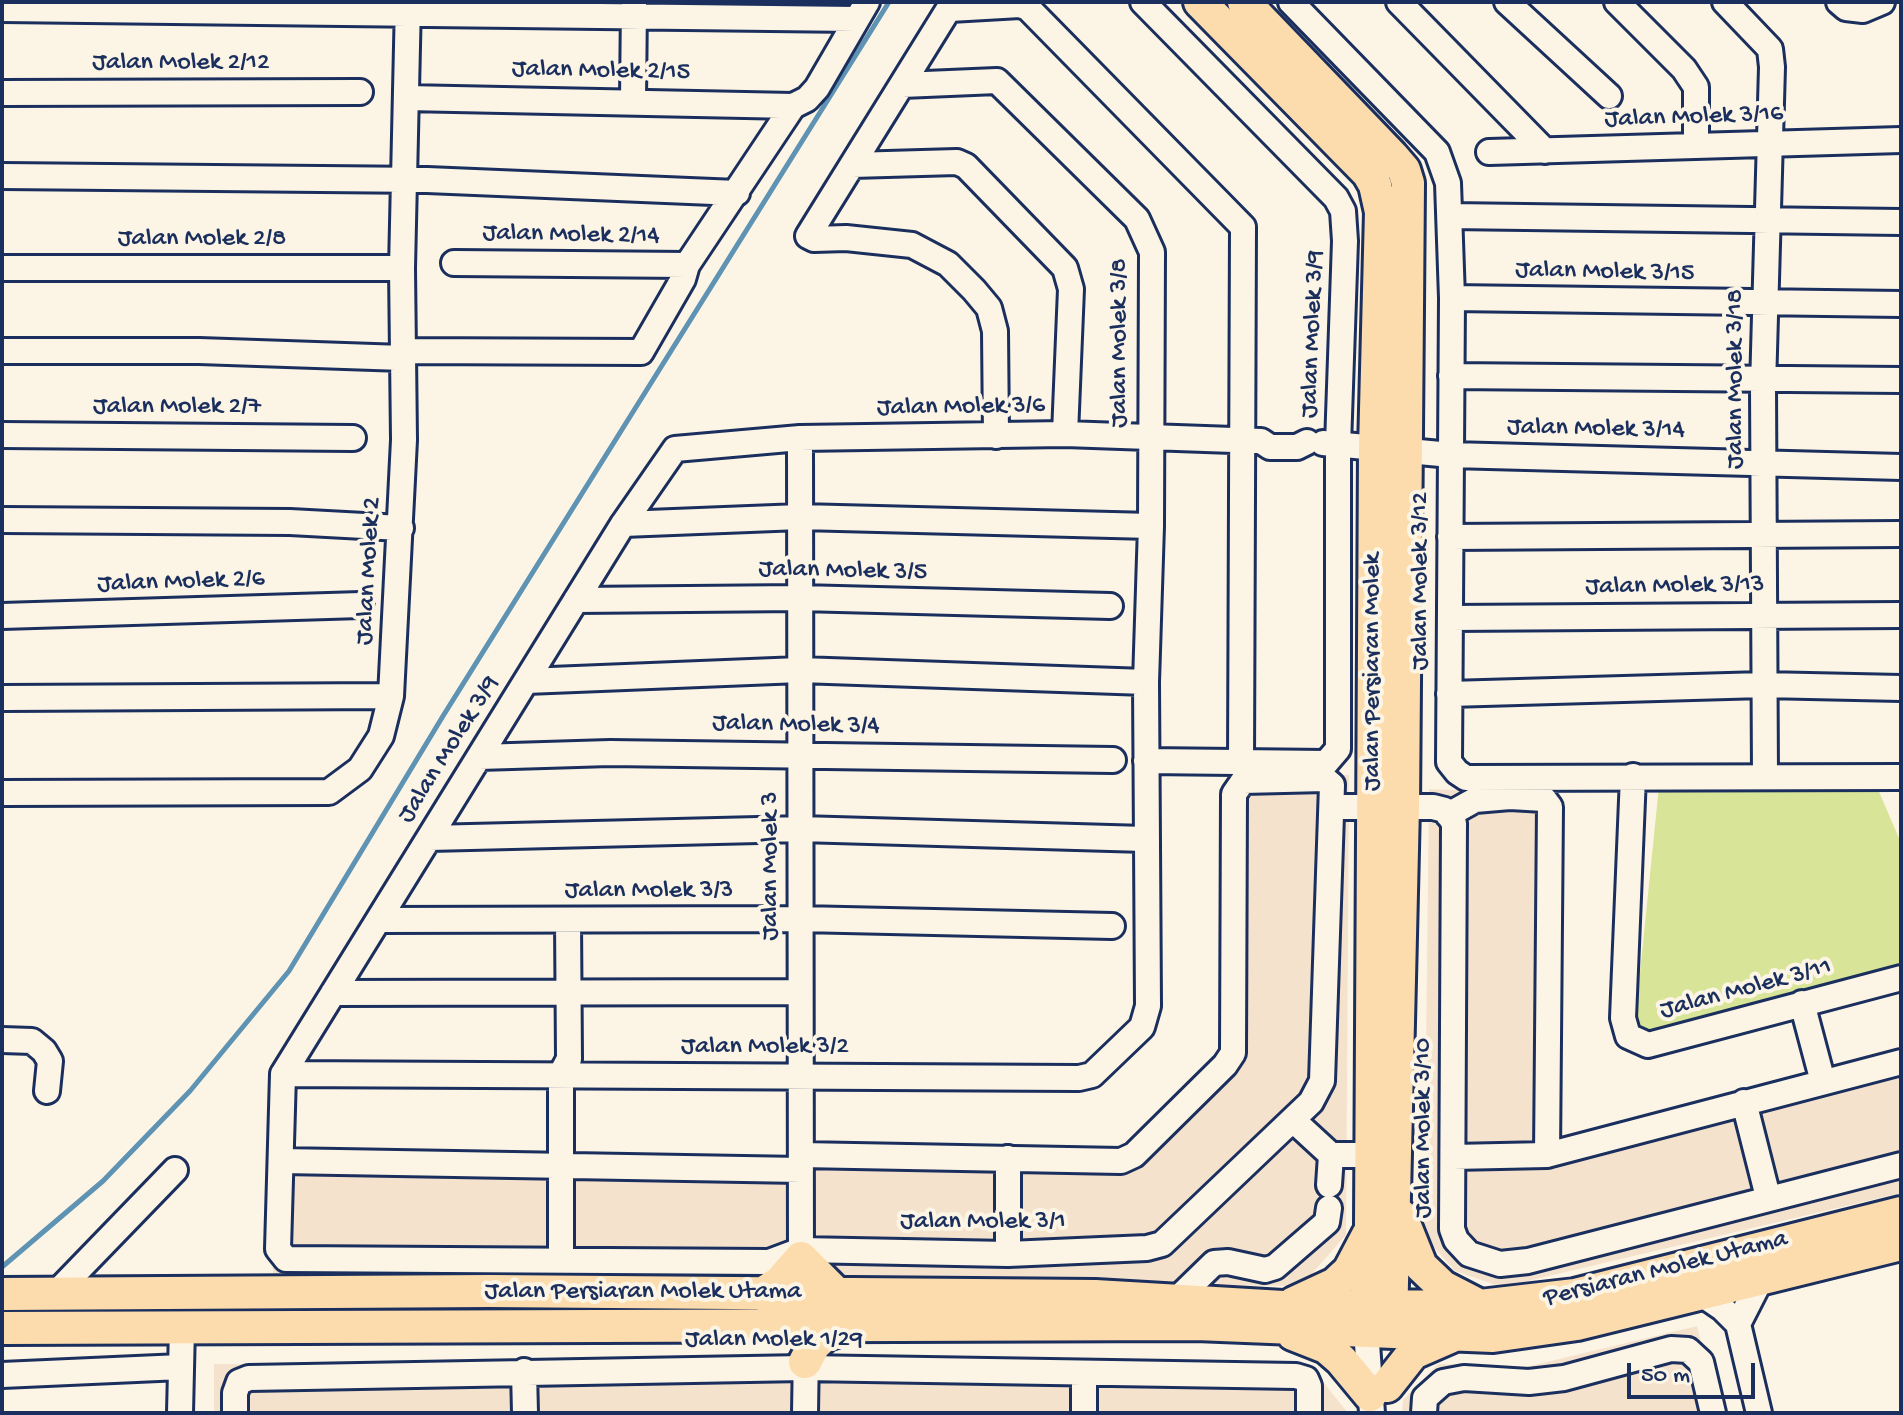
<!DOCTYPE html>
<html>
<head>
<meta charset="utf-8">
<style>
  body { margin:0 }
  #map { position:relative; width:1903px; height:1415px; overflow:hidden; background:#fcf5e5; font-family:"Gochi Hand",sans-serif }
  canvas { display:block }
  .frame { position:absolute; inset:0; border:4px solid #1b2f5e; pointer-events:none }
  .scale { position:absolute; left:1627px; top:1363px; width:128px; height:36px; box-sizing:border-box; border:4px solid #1b2f5e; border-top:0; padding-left:10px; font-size:24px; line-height:28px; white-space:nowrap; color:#1b2f5e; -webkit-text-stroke:6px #fcf5e5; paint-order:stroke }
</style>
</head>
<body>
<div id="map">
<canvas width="1903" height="1415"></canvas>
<div class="frame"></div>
<div class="scale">50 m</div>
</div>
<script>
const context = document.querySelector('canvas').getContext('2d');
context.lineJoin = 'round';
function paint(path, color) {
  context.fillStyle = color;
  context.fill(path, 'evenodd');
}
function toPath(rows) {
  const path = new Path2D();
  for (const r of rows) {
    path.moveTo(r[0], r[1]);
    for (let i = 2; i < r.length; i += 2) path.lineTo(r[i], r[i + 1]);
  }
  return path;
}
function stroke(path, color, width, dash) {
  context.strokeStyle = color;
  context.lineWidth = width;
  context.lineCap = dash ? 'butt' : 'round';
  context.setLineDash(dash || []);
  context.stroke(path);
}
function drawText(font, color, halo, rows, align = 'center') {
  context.font = font + ' "Gochi Hand",sans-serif';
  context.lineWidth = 8;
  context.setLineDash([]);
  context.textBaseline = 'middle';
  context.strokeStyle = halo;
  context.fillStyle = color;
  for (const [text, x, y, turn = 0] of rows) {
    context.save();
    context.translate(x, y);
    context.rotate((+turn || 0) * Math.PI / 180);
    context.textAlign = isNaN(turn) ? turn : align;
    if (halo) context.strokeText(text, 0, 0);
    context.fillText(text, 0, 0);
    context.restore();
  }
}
const built = toPath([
  [1349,775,1346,1235,1301,1286,273,1278,274,1159,1127,1162,1231,1054,1236,778],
  [1429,789,1549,794,1554,1147,1901,1060,1901,1193,1502,1287,1455,1271,1430,1243,1424,1226],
  [1697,1326,1720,1413,1402,1413,1403,1400,1438,1364,1526,1367],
  [214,1364,1311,1367,1348,1413,214,1413]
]);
const green = toPath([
  [1659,786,1877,787,1901,843,1901,968,1652,1034,1635,1022]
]);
const stream = toPath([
  [2,1267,103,1181,190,1091,289,971,443,716,889,2]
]);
const minor = toPath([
  [953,2,808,236,814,239,846,238,912,245,948,264,974,290,989,308,995,331,996,436],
  [1143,2,1336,198,1343,211,1345,241,1338,445,1338,749,1326,763,1146,761],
  [1291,2,1437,152,1448,183,1452,298,1449,762,1457,772,1466,778,1901,777],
  [1399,2,1545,151],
  [1507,2,1609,96],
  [1617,2,1684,69,1696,87,1696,145],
  [1725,2,1770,49,1772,67,1763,387,1765,775],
  [1839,2,1846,8,1863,10,1882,2],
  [2,9,855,19],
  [950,9,1020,5,1028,8,1243,227,1241,762],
  [2,93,360,92],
  [406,98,793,106],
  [633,100,634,2],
  [1489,152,1901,140],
  [852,165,957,162,966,166,1065,268,1071,289,1065,434],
  [2,176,427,180,737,193],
  [1450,216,1901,222],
  [454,263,687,265],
  [2,268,402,268],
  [1452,298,1901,304],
  [2,351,199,351,403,358],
  [403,351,641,352,683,279,687,265,793,106,807,99,817,88,867,2],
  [1451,376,1901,380],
  [2,435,353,438],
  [800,438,801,1264],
  [1323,443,1451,455,1901,467],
  [2,520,290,522,401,528],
  [623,524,800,517,1151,526],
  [1450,537,1901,534],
  [576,600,800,598,1110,606],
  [2,616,361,605],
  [1450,618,1901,615],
  [526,681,800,670,1146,682],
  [1449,694,1763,685,1901,688],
  [2,698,391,696],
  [479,757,610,753,1113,760],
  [1633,776,1623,1018,1628,1036,1648,1045,1901,978],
  [2,793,329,792,360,769,381,736,391,696,404,440,402,268,408,2],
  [1333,807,1433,807,1445,810,1454,823,1452,1229,1456,1240,1469,1254,1500,1264,1528,1261,1901,1165],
  [1448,815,1475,800,1510,797,1544,799,1550,807,1547,1155,1901,1062],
  [429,838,800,829,1145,839],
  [379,920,800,919,1112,926],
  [333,993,800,992],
  [1802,1003,1823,1082],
  [2,1040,32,1041,44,1051,50,1061,47,1091],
  [283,1074,623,524,675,449,800,438,1065,434,1261,441,1270,447,1297,447,1307,442],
  [1744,1102,1768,1197],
  [1293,1120,1331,1155,1372,1155,1386,1146],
  [801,1155,1121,1161,1134,1155,1225,1065,1233,1053,1234,794,1243,781,1325,779,1332,785,1322,1081,1311,1102,1162,1244,1147,1248,1008,1254,801,1250,769,1262,286,1259,278,1249,283,1074,1079,1078,1092,1075,1142,1027,1148,1006,1146,682,1151,526,1152,252,1137,219,997,81,902,85],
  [1453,1157,1547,1155],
  [281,1161,801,1170],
  [1329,1185,1331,1155],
  [1008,1254,1008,1158],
  [561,1260,561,1074,569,1059,568,920],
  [1700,1293,1722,1308,1738,1324,1759,1413],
  [55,1294,175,1170],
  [1178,1298,1214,1263,1228,1262,1265,1270,1275,1267,1327,1222,1329,1208],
  [1738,1324,1762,1277],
  [1366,1330,1372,1413],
  [524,1371,525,1413],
  [2,1375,181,1367],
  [1084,1375,1084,1413],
  [180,1413,182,1327],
  [235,1413,235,1393,239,1382,249,1378,804,1368,1296,1376,1306,1379,1309,1386,1309,1413],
  [805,1413,806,1351],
  [1424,1413,1425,1398,1443,1382,1464,1378,1529,1382,1564,1378,1671,1349,1688,1350,1701,1362,1713,1413]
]);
const major = toPath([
  [1200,2,1368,173,1375,185,1381,212,1375,449,1371,1226,1366,1327],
  [1244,2,1392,156,1404,170,1408,183,1403,806,1391,1326],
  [1401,1216,1421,1266,1443,1287,1476,1304],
  [2,1294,490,1291,1095,1296,1283,1307,1480,1306,1575,1295,1901,1213],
  [762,1294,779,1283,801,1258,837,1294],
  [1294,1303,1335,1284,1349,1271,1368,1235],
  [2,1328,1196,1324,1493,1336,1577,1324,1901,1244],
  [1293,1334,1326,1347,1341,1360,1370,1395],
  [805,1362,814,1345,825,1335,846,1327],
  [1387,1386,1413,1353,1452,1336]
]);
const streetNames = [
  ["Jalan Molek 2/12",181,64],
  ["Jalan Molek 2/15",601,72,1],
  ["Jalan Molek 3/16",1694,118,-2],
  ["Jalan Molek 2/14",571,236,1],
  ["Jalan Molek 2/8",202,240],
  ["Jalan Molek 3/15",1605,273,1],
  ["Jalan Molek 3/9",1314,334,-88],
  ["Jalan Molek 3/8",1121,343,-90],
  ["Jalan Molek 3/18",1737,379,-90],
  ["Jalan Molek 2/7",177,408],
  ["Jalan Molek 3/6",961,408,-1],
  ["Jalan Molek 3/14",1596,430,1],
  ["Jalan Molek 2",370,571,-87],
  ["Jalan Molek 3/5",843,572,1],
  ["Jalan Molek 3/12",1422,581,-90],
  ["Jalan Molek 2/6",181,583,-2],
  ["Jalan Molek 3/13",1675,587,-1],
  ["Jalan Persiaran Molek",1374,672,-90],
  ["Jalan Molek 3/4",796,726,1],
  ["Jalan Molek 3/9",450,750,-58],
  ["Jalan Molek 3",772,866,-90],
  ["Jalan Molek 3/3",649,892],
  ["Jalan Molek 3/11",1746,990,-15],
  ["Jalan Molek 3/2",765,1048],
  ["Jalan Molek 3/10",1425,1128,-90],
  ["Jalan Molek 3/1",983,1223],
  ["Persiaran Molek Utama",1666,1270,-14],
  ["Jalan Persiaran Molek Utama",643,1293],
  ["Jalan Molek 1/29",774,1341]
];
paint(built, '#f4e2cd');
paint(green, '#d8e497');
stroke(stream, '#5e93b3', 5);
stroke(minor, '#1b2f5e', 30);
stroke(major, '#1b2f5e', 38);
stroke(minor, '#fcf5e5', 24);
stroke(major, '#fcdcac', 32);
drawText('26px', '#1b2f5e', '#fcf5e5', streetNames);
</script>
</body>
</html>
